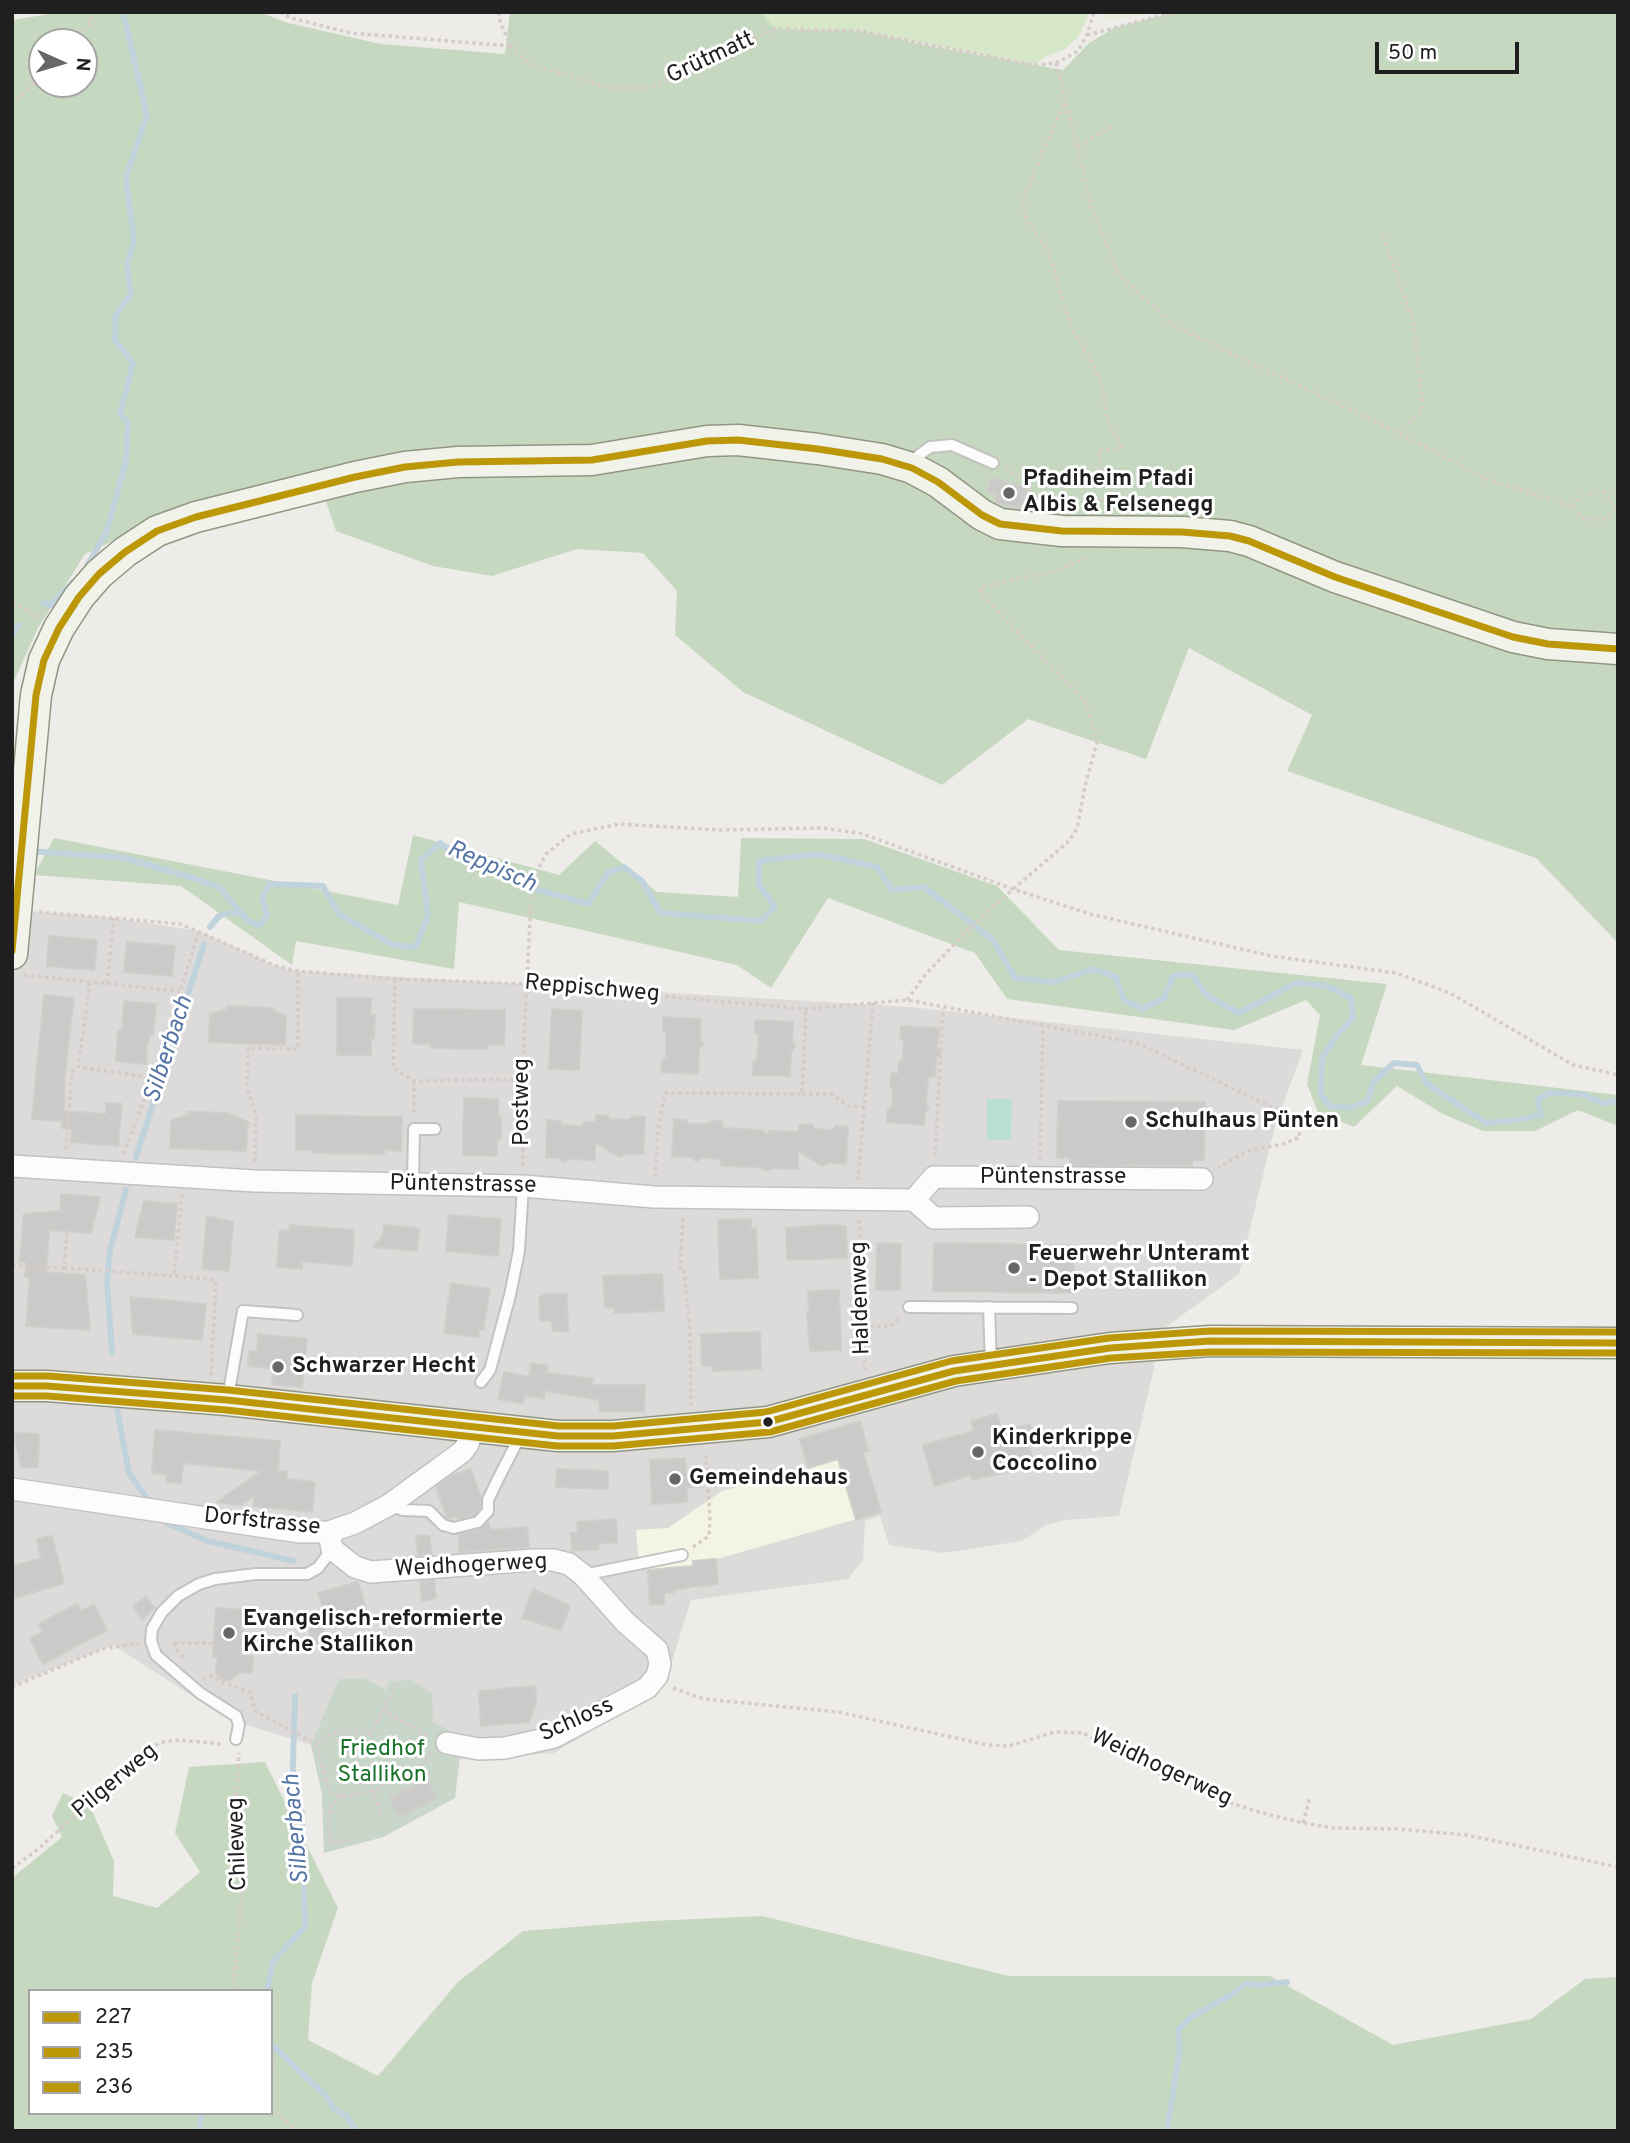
<!DOCTYPE html>
<html>
<head>
<meta charset="utf-8">
<style>
  body { margin:0 }
  #map { position:relative; width:1630px; height:2143px; overflow:hidden; background:#edece8; font-family:Overpass,sans-serif }
  canvas { display:block }
  .frame { position:absolute; inset:0; border:14px solid #1f1f1f; pointer-events:none }
  .legend { position:absolute; left:28px; top:1989px; width:245px; height:126px; box-sizing:border-box; background:#fff; border:2px solid #a5a5a5; margin:0; padding:9px 12px; list-style:none; font-size:21px; color:#1f1f1f }
  .legend li { display:flex; align-items:center; gap:14px; height:35px }
  .legend b { width:35px; border:2px solid #a5a5a5 }
  .north { position:absolute; left:28px; top:28px; width:70px; height:70px; box-sizing:border-box; background:#fff; border:2px solid #a5a5a5; border-radius:50%; rotate:94deg; font-size:19px; font-weight:700; line-height:28px; text-align:center; color:#1f1f1f }
  .north::after { content:''; display:block; margin:auto; width:24px; height:32px; background:#676765; clip-path:polygon(50% 0,100% 100%,50% 72%,0 100%) }
  .scale { position:absolute; left:1375px; top:42px; width:144px; height:32px; box-sizing:border-box; border:4px solid #1f1f1f; border-top:0; padding-left:9px; font-size:21px; line-height:24px; white-space:nowrap; color:#1f1f1f; -webkit-text-stroke:5px #fff; paint-order:stroke }
</style>
</head>
<body>
<div id="map">
<canvas width="1630" height="2143"></canvas>
<div class="frame"></div>
<ul class="legend">
<li><b style="height:9px;background:#bc9809"></b>227</li>
<li><b style="height:9px;background:#bc9809"></b>235</li>
<li><b style="height:9px;background:#bc9809"></b>236</li>
</ul>
<div class="north">N</div>
<div class="scale">50 m</div>
</div>
<script>
const context = document.querySelector('canvas').getContext('2d');
context.lineJoin = 'round';
function paint(path, color) {
  context.fillStyle = color;
  context.fill(path, 'evenodd');
}
function toPath(rows) {
  const path = new Path2D();
  for (const r of rows) {
    path.moveTo(r[0], r[1]);
    for (let i = 2; i < r.length; i += 2) path.lineTo(r[i], r[i + 1]);
  }
  return path;
}
function stroke(path, color, width, dash) {
  context.strokeStyle = color;
  context.lineWidth = width;
  context.lineCap = dash ? 'butt' : 'round';
  context.setLineDash(dash || []);
  context.stroke(path);
}
function drawText(font, color, halo, rows, align = 'center') {
  context.font = font + ' Overpass,sans-serif';
  context.lineWidth = 6;
  context.setLineDash([]);
  context.textBaseline = 'middle';
  context.strokeStyle = halo;
  context.fillStyle = color;
  for (const [text, x, y, turn = 0] of rows) {
    context.save();
    context.translate(x, y);
    context.rotate((+turn || 0) * Math.PI / 180);
    context.textAlign = isNaN(turn) ? turn : align;
    if (halo) context.strokeText(text, 0, 0);
    context.fillText(text, 0, 0);
    context.restore();
  }
}
const residential = toPath([
  [16,910,114,918,199,931,275,966,298,971,911,1007,1303,1050,1275,1126,1239,1274,1159,1332,1153,1372,1119,1516,1067,1520,1046,1525,1022,1541,943,1553,889,1545,880,1516,865,1521,863,1560,848,1579,691,1600,669,1671,654,1694,554,1753,460,1759,455,1798,383,1837,324,1853,322,1794,311,1745,228,1719,113,1645,12,1685,12,954]
]);
const education = toPath([
  [860,1421,868,1451,864,1453,881,1512,717,1559,718,1584,695,1586,695,1589,673,1590,673,1593,649,1594,647,1564,639,1565,636,1530,668,1528,722,1491,807,1468,800,1439]
]);
const farmland = toPath([
  [1102,12,1156,12,1110,22,1102,18]
]);
const grass = toPath([
  [760,12,1090,12,1079,36,1064,50,1048,55,1034,65,859,31,774,29]
]);
const forest = toPath([
  [62,12,259,12,288,23,381,44,505,54,510,12,760,12,775,29,859,31,935,47,1063,70,1089,43,1114,28,1175,12,1618,12,1618,943,1536,858,1287,771,1312,715,1189,648,1146,759,1028,719,942,785,743,692,675,635,677,591,643,553,577,549,492,576,433,566,336,531,316,472,174,512,85,554,38,628,12,685,12,20],
  [42,42,84,42,84,84,42,84],
  [413,835,559,875,595,841,657,892,738,897,741,838,864,839,997,886,1059,950,1387,984,1361,1065,1618,1095,1618,1126,1578,1110,1535,1131,1483,1131,1443,1114,1397,1086,1354,1127,1318,1112,1307,1084,1320,1015,1306,1000,1234,1030,1007,999,975,953,828,898,771,988,737,965,459,902,454,969,296,941,292,965,181,886,34,875,54,838,398,905],
  [265,1762,338,1908,312,1983,308,2040,378,2076,458,1982,523,1931,651,1921,762,1916,1009,1976,1270,1976,1393,2045,1531,2019,1585,1979,1618,1977,1618,2131,12,2131,12,1878,62,1837,52,1816,63,1793,90,1806,114,1861,113,1896,157,1908,200,1872,175,1833,189,1767],
  [30,1991,271,1991,271,2113,30,2113]
]);
const cemetery = toPath([
  [364,1678,386,1690,390,1681,411,1680,432,1693,433,1722,450,1731,449,1740,459,1759,455,1798,383,1837,324,1853,322,1794,311,1745,339,1679]
]);
const pitch = toPath([
  [987,1099,1012,1099,1011,1140,987,1140]
]);
const stream = toPath([
  [87,566,106,533,126,461,128,422,120,414,133,363,115,340,116,315,131,294,127,264,134,242,126,177,147,115,123,12],
  [43,603,51,605,73,582],
  [12,634,19,625],
  [28,851,125,858,196,879,220,888,247,920,259,926,267,915,262,897,270,884,323,886,339,914,393,945,416,947,428,915,421,860,440,843,455,854,483,859,520,885,588,904,609,872,624,867,643,882,660,913,761,921,775,907,759,885,759,861,818,854,877,867,892,890,924,887,993,940,1015,978,1054,982,1094,969,1116,977,1124,1000,1142,1009,1164,998,1173,976,1192,974,1206,995,1239,1013,1296,983,1327,986,1351,998,1353,1018,1338,1034,1322,1058,1321,1095,1330,1106,1349,1108,1367,1102,1373,1082,1394,1063,1417,1065,1426,1083,1486,1123,1516,1120,1541,1115,1538,1099,1550,1093,1581,1094,1603,1103,1618,1101],
  [210,927,219,916,228,913,241,913],
  [136,1157,204,944],
  [112,1352,107,1282,110,1250,126,1190],
  [117,1409,129,1473,146,1497],
  [166,1523,208,1541,294,1561],
  [267,1991,273,1961,305,1927,302,1813,292,1796,295,1696],
  [271,2044,328,2098,334,2109,347,2116,356,2131],
  [198,2131,203,2113],
  [1167,2131,1180,2047,1178,2030,1191,2017,1231,1995,1245,1984,1261,1985,1287,1982]
]);
const building = toPath([
  [991,477,1028,488,1022,509,995,502,997,494,987,492,991,477],
  [49,936,97,940,94,970,47,966,49,936],
  [127,942,175,946,172,976,124,972,127,942],
  [44,995,74,998,65,1073,64,1111,106,1114,106,1103,122,1104,118,1146,71,1142,72,1129,62,1128,62,1121,32,1119,44,995],
  [337,998,371,998,371,1015,375,1015,374,1038,371,1038,371,1055,337,1055,337,998],
  [124,1001,156,1004,153,1035,150,1035,149,1042,147,1042,146,1064,116,1061,118,1030,122,1030,124,1001],
  [226,1006,274,1008,273,1011,286,1016,285,1045,209,1042,210,1014,227,1009,226,1006],
  [414,1009,505,1010,504,1045,488,1045,488,1049,430,1048,430,1044,413,1044,414,1009],
  [552,1009,582,1011,579,1070,549,1069,552,1009],
  [663,1017,701,1019,700,1037,703,1044,699,1049,698,1074,661,1072,662,1060,666,1058,666,1032,663,1030,663,1017],
  [755,1020,793,1022,792,1040,795,1046,791,1052,790,1076,753,1075,753,1062,757,1060,759,1035,755,1032,755,1020],
  [901,1026,939,1028,937,1047,940,1053,936,1059,935,1077,928,1077,926,1102,929,1108,925,1113,924,1125,887,1122,888,1110,892,1108,893,1088,890,1086,891,1073,898,1074,899,1062,903,1060,904,1041,900,1038,901,1026],
  [464,1098,498,1099,498,1116,501,1116,501,1139,497,1139,497,1156,463,1155,464,1098],
  [1058,1101,1205,1102,1204,1160,1192,1160,1192,1166,1070,1165,1070,1158,1057,1158,1058,1101],
  [188,1112,227,1113,248,1122,246,1151,170,1148,171,1120,188,1115,188,1112],
  [296,1115,402,1117,401,1151,385,1150,384,1154,312,1153,312,1150,296,1150,296,1115],
  [596,1115,608,1116,610,1119,630,1120,632,1116,645,1117,643,1154,625,1154,619,1157,595,1142,595,1160,569,1159,563,1162,558,1158,546,1158,547,1120,560,1121,562,1125,582,1126,584,1122,595,1122,596,1115],
  [674,1119,686,1120,688,1124,708,1124,710,1121,722,1121,722,1128,763,1130,765,1134,773,1134,768,1131,799,1132,799,1124,812,1125,814,1129,833,1130,835,1126,848,1127,846,1164,828,1163,822,1166,798,1151,798,1169,772,1168,766,1171,760,1167,721,1166,721,1159,702,1158,696,1161,690,1157,672,1157,674,1119],
  [61,1194,100,1197,91,1233,49,1230,46,1272,85,1275,90,1330,26,1326,30,1278,25,1277,26,1262,20,1262,24,1214,60,1211,61,1194],
  [144,1201,177,1204,174,1240,135,1237,144,1201],
  [449,1215,501,1219,498,1256,446,1251,449,1215],
  [207,1216,233,1222,229,1271,202,1269,207,1216],
  [751,1219,751,1229,756,1228,758,1278,720,1279,718,1220,751,1219],
  [290,1225,354,1230,352,1266,302,1261,302,1269,277,1267,280,1230,289,1231,290,1225],
  [384,1225,419,1228,417,1251,373,1247,383,1236,384,1225],
  [824,1225,846,1226,847,1258,787,1260,786,1228,824,1225],
  [877,1243,901,1244,900,1290,876,1290,877,1243],
  [934,1243,1074,1245,1073,1293,933,1291,934,1243],
  [662,1274,664,1311,614,1313,614,1308,605,1308,603,1276,662,1274],
  [451,1283,490,1289,483,1330,479,1330,478,1337,444,1333,451,1283],
  [839,1290,841,1350,810,1351,807,1312,809,1312,808,1291,839,1290],
  [544,1294,567,1294,568,1331,553,1331,552,1321,540,1321,539,1298,544,1294],
  [130,1297,206,1304,202,1340,133,1334,130,1297],
  [760,1332,761,1369,713,1371,712,1366,702,1366,701,1334,760,1332],
  [258,1334,307,1339,302,1387,272,1384,274,1369,248,1366,249,1351,257,1352,258,1334],
  [531,1363,548,1366,547,1373,593,1379,592,1385,645,1385,644,1412,600,1411,599,1400,545,1391,544,1399,525,1396,523,1404,498,1399,504,1372,529,1377,531,1363],
  [997,1414,1002,1432,1030,1424,1035,1440,1028,1442,1034,1465,972,1480,971,1475,934,1486,923,1445,974,1431,971,1421,997,1414],
  [860,1421,868,1451,863,1452,881,1512,856,1520,838,1459,808,1468,800,1439,860,1421],
  [155,1430,280,1441,278,1471,287,1471,286,1479,315,1482,312,1512,253,1506,255,1495,241,1505,217,1502,261,1471,183,1463,181,1483,166,1482,167,1474,152,1473,155,1430],
  [14,1433,39,1434,38,1467,21,1467,14,1433],
  [685,1458,686,1472,699,1471,701,1487,687,1487,687,1502,652,1504,650,1460,685,1458],
  [471,1469,481,1498,480,1508,474,1515,458,1519,458,1517,447,1518,436,1487,453,1475,471,1469],
  [557,1469,608,1471,608,1489,556,1487,557,1469],
  [616,1519,617,1542,598,1544,599,1549,572,1551,571,1533,578,1533,577,1522,616,1519],
  [488,1522,491,1530,527,1527,529,1547,459,1552,459,1535,481,1529,488,1522],
  [429,1535,432,1554,418,1555,416,1536,429,1535],
  [52,1536,64,1583,12,1599,12,1566,41,1559,37,1539,52,1536],
  [716,1559,718,1584,673,1590,673,1593,664,1593,664,1604,650,1605,648,1570,693,1566,693,1561,716,1559],
  [434,1580,436,1598,422,1601,420,1582,434,1580],
  [358,1582,367,1612,328,1624,318,1593,358,1582],
  [533,1589,570,1606,561,1630,522,1618,533,1589],
  [145,1597,155,1608,143,1619,133,1607,145,1597],
  [77,1604,81,1611,94,1605,107,1630,43,1664,30,1639,43,1632,39,1624,77,1604],
  [216,1608,244,1610,241,1656,253,1656,252,1673,240,1672,230,1680,222,1680,216,1673,217,1657,213,1656,216,1608],
  [322,1625,327,1641,313,1645,308,1629,322,1625],
  [535,1686,536,1701,529,1722,481,1726,479,1691,535,1686],
  [427,1779,437,1798,399,1817,389,1798,427,1779]
]);
const path = toPath([
  [280,12,291,18,351,33,511,46],
  [499,12,500,22,511,46,529,64,609,88,650,88,774,29,859,31,1034,65,1056,63,1078,51,1087,35,1094,12],
  [1087,35,1175,12],
  [75,42,91,22,91,12],
  [1056,63,1092,208,1118,273,1174,326,1399,433,1486,479,1571,506,1585,519,1606,519,1614,508,1606,492,1586,494,1571,506],
  [1066,98,1023,199,1027,222,1048,250,1072,330,1091,360,1103,388,1106,416,1121,447,1113,450,1102,449,1098,451,1102,473,1113,489,1132,507],
  [12,105,42,75],
  [1078,145,1114,126],
  [1383,236,1414,325,1423,410,1399,433],
  [1005,468,1030,485,1033,506],
  [1095,506,1112,490],
  [12,602,39,617],
  [39,912,181,924,276,966,298,971,395,979,526,984,806,1009,907,1000,1137,1043,1282,1112,1298,1126,1300,1137,1283,1144,1247,1151,1218,1168],
  [24,975,179,991],
  [395,979,393,1068,414,1081,522,1079],
  [90,982,78,1067,153,1078],
  [107,983,114,918],
  [907,1000,925,975,968,930,991,908,1067,843,1077,829,1085,786,1097,742,1093,724,1084,700,981,594,981,587,1055,571,1088,557],
  [414,1081,414,1114],
  [802,1094,832,1094,848,1106,864,1107],
  [66,1149,72,1072,78,1067],
  [123,1154,153,1078,199,931],
  [935,1156,943,1008],
  [1040,1160,1043,1026],
  [255,1162,256,1114,247,1088,248,1048,298,1049,298,971],
  [523,1166,522,1079,532,880,547,853,571,834,619,824,719,830,823,828,863,834,1013,889,1090,914,1271,956,1396,973,1450,993,1573,1065,1618,1075],
  [655,1177,658,1131,665,1093,802,1094,806,1009],
  [858,1180,873,1003],
  [182,1194,174,1276,216,1280,211,1376],
  [683,1218,680,1271,684,1271,690,1329,691,1405],
  [859,1220,865,1373],
  [67,1233,64,1268,174,1276],
  [12,1265,64,1268],
  [863,1326,890,1327,900,1316],
  [693,1547,709,1536,710,1518,706,1456],
  [174,1643,175,1648,184,1658],
  [174,1643,212,1643],
  [203,1679,214,1676,221,1682,250,1692,255,1711,316,1744,331,1733,371,1733,383,1710],
  [396,1684,383,1710,430,1737],
  [12,1687,102,1649,139,1643],
  [673,1688,704,1699,838,1712,988,1745,1009,1746,1055,1732,1083,1733,1142,1766,1180,1784,1215,1798,1259,1812,1303,1823,1334,1828,1397,1829,1467,1835,1618,1867],
  [371,1733,373,1791,382,1816],
  [316,1744,328,1788,333,1794,343,1796,373,1791,422,1766,431,1752],
  [343,1796,331,1805,328,1822,330,1843,354,1840],
  [1303,1823,1310,1797],
  [12,1868,37,1850,151,1747,163,1742,177,1740,222,1744],
  [233,1991,243,1879,235,1821,239,1753],
  [271,2063,276,2063],
  [271,2106,295,2131]
]);
const lane = toPath([
  [914,466,918,456,930,447,952,445,993,463],
  [413,1185,414,1129,435,1129],
  [909,1307,1072,1308],
  [989,1307,991,1364],
  [481,1382,490,1370,510,1295,519,1251,523,1186],
  [228,1397,243,1311,297,1315],
  [389,1505,403,1510,429,1511,443,1525,454,1528,478,1522,488,1511,488,1500,497,1481,516,1444,517,1432],
  [583,1575,682,1555],
  [236,1739,239,1725,236,1716,200,1693,156,1655,151,1641,152,1629,162,1612,178,1596,199,1584,215,1579,256,1574,307,1574,318,1568,332,1549]
]);
const street = toPath([
  [12,1166,255,1181,523,1186,654,1197,914,1200,934,1218,1028,1217],
  [914,1200,934,1177,1202,1179],
  [12,1489,300,1532,329,1532,355,1523,389,1505,462,1452,468,1444,473,1426],
  [329,1532,332,1549,355,1567,371,1572,534,1560,553,1560,569,1564,583,1575,625,1622,657,1650,660,1664,657,1676,647,1688,554,1737,505,1748,479,1749,447,1743]
]);
const secondary = toPath([
  [12,954,36,695,44,660,59,628,79,597,99,574,125,552,157,531,196,517,355,477,405,467,458,462,592,460,707,441,738,440,818,449,882,459,912,468,938,482,982,515,1000,524,1062,531,1182,532,1230,536,1249,541,1335,577,1513,637,1548,644,1618,649],
  [12,1386,47,1386,227,1400,558,1436,613,1436,768,1422,954,1371,1110,1348,1210,1341,1618,1343]
]);
const bus1 = toPath([
  [12,951,36,695,44,660,59,628,79,597,99,574,125,552,157,531,196,517,355,477,405,467,458,462,592,460,707,441,738,440,818,449,882,459,912,468,938,482,982,515,1000,524,1062,531,1182,532,1230,536,1249,541,1335,577,1513,637,1548,644,1618,649],
  [12,1386,47,1386,227,1400,558,1436,613,1436,768,1422,954,1371,1110,1348,1210,1341,1618,1343]
]);
const bus2 = toPath([
  [12,1396,47,1396,226,1410,557,1446,613,1446,770,1432,956,1381,1111,1358,1210,1352,1618,1353]
]);
const bus3 = toPath([
  [12,1376,48,1376,228,1390,559,1426,613,1426,766,1412,951,1361,1109,1338,1210,1331,1618,1332]
]);
const markers = [
  [1009,493,7,"#676765"],
  [1131,1122,7,"#676765"],
  [1014,1268,7,"#676765"],
  [278,1367,7,"#676765"],
  [768,1422,6,"#1f1f1f"],
  [978,1452,7,"#676765"],
  [675,1479,7,"#676765"],
  [229,1633,7,"#676765"]
];
const streetNames = [
  ["Grütmatt",711,59,-25],
  ["Reppischweg",592,990,5],
  ["Postweg",523,1102,-90],
  ["Püntenstrasse",1053,1178],
  ["Püntenstrasse",463,1186,1],
  ["Haldenweg",862,1298,-92],
  ["Dorfstrasse",262,1523,6],
  ["Weidhogerweg",471,1567,-3],
  ["Schloss",577,1721,-24],
  ["Weidhogerweg",1161,1769,25],
  ["Pilgerweg",116,1782,-40],
  ["Chileweg",239,1844,-92]
];
const poiNames = [
  ["Pfadiheim Pfadi",1023,480],
  ["Albis & Felsenegg",1023,506],
  ["Schulhaus Pünten",1145,1122],
  ["Feuerwehr Unteramt",1028,1255],
  ["- Depot Stallikon",1028,1281],
  ["Schwarzer Hecht",292,1367],
  ["Kinderkrippe",992,1439],
  ["Coccolino",992,1465],
  ["Gemeindehaus",689,1479],
  ["Evangelisch-reformierte",243,1620],
  ["Kirche Stallikon",243,1646]
];
const parkNames = [
  ["Friedhof",382,1750],
  ["Stallikon",382,1776]
];
const waterNames = [
  ["Reppisch",491,868,24],
  ["Silberbach",170,1050,-72],
  ["Silberbach",298,1829,-95]
];
paint(residential, '#dcdbd9');
paint(education, '#f4f4e5');
paint(farmland, '#eaebdd');
paint(grass, '#d7e7ca');
paint(forest, '#c6d9c0');
paint(cemetery, '#c8d7ca');
paint(pitch, '#b9dfd3');
stroke(stream, '#c0d3dc', 6);
paint(building, '#cbcac8');
stroke(building, '#d0ceca', 2);
stroke(lane, '#c3c2c0', 14);
stroke(street, '#c3c2c0', 24);
stroke(secondary, '#929582', 33);
stroke(path, '#d6cbc8', 3.5, [3.5, 3.5]);
stroke(lane, '#fcfcfc', 10);
stroke(street, '#fcfcfc', 21);
stroke(secondary, '#f1f3eb', 30);
stroke(bus1, '#bc9809', 7);
stroke(bus2, '#bc9809', 7);
stroke(bus3, '#bc9809', 7);
for (const [x, y, r, color] of markers) {
  const dot = new Path2D();
  dot.arc(x, y, r, 0, 2 * Math.PI);
  context.fillStyle = color;
  context.fill(dot);
  stroke(dot, '#fff', 2.5);
}
drawText('23px', '#1f1f1f', '#fff', streetNames);
drawText('bold 23px', '#1f1f1f', '#fff', poiNames, 'left');
drawText('23px', '#19712a', '#fff', parkNames);
drawText('italic 24px', '#5674a4', '#fff', waterNames);
</script>
</body>
</html>
